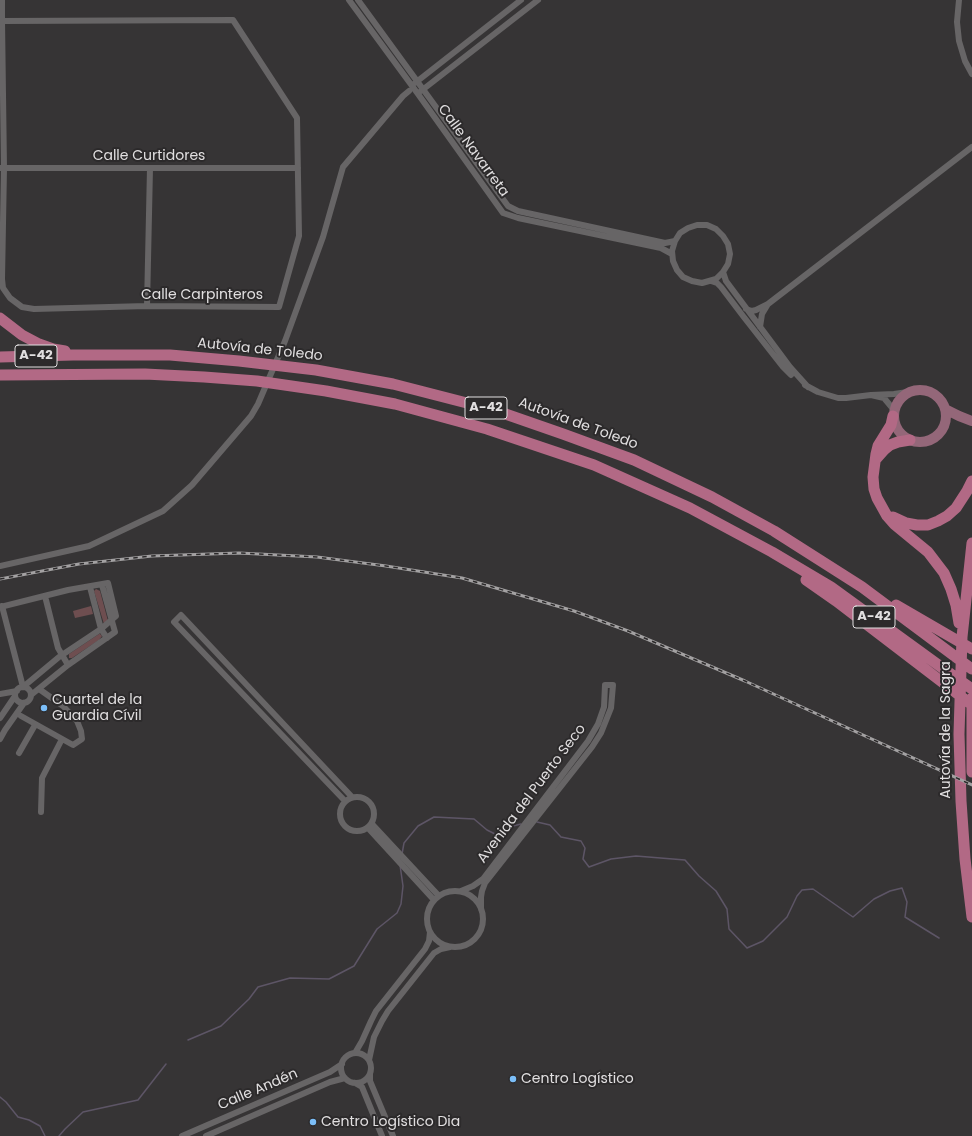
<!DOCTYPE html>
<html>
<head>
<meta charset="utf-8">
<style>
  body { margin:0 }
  canvas { display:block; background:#363435 }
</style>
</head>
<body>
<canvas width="972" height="1136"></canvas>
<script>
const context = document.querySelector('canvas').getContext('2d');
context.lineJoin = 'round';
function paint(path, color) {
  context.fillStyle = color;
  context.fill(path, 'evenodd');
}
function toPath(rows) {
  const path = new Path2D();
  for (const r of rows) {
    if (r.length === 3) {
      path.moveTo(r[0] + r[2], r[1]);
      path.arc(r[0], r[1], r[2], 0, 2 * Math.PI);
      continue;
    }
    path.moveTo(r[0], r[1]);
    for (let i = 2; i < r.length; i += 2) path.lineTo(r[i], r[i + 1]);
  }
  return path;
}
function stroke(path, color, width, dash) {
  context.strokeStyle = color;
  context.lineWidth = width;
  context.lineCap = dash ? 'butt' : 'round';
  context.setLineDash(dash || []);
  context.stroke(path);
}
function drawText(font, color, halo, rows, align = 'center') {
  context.font = font + ' Poppins,sans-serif';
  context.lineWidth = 4;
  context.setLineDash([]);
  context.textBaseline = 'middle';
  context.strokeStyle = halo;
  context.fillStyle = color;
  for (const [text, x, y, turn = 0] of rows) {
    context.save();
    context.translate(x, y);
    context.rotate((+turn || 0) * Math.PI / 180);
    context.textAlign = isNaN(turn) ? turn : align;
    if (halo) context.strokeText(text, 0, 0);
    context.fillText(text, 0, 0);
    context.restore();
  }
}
const green = toPath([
  [96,589,100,591,108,621,104,624,94,591],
  [91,606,93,614,75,618,73,611],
  [99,634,100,634,102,636,99,640,72,658,69,658,69,654]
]);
const stream = toPath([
  [537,822,550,825,561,837,581,841,585,848,583,859,589,867,611,859,636,856,685,860,699,876,716,891,727,909,729,929,747,948,763,941,787,917,797,896,802,890,813,889,853,917,874,899,890,891,902,888,907,902,905,917,939,938],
  [402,854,404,843,418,826,434,817,474,819,487,830,497,835,513,826,521,824],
  [188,1040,221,1026,249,999,258,987,290,978,329,979,354,966,377,929,397,913,401,904,403,886,400,865],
  [0,1097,6,1102,18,1117,29,1120,40,1126,45,1136],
  [59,1136,65,1129,83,1112,138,1100,166,1064]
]);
const street = toPath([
  [349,0,418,94,503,213,518,218,661,248,672,254],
  [358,0,508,206,518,211,665,243,675,241],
  [959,0,957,22,959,41,965,61,972,74],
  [2,21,233,20,297,118,299,236,279,307,147,306,34,309,22,307,10,298,3,288,2,279,4,168,2,21,2,0],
  [415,83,521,0],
  [421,91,538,0],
  [0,168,298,168],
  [723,272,716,279,702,283,692,281,683,277,677,270,673,261,672,251,675,241,680,233,688,228,697,225,707,225,716,229,723,236,728,244,730,254,728,264,723,272,726,281,790,367,808,387],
  [711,281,717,283,721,287,743,316,783,367,791,375],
  [768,304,972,147],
  [147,306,150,168],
  [746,309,752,311,756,310,768,304,762,314,760,327],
  [805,385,818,392,838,398,846,398,871,395],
  [894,410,884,398,871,395,894,394,908,392],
  [0,566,89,546,163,511,192,485,251,416,258,404,285,341,323,237,343,167,403,96,409,91],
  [90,587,101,629,107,638],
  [45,596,58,648,68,665],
  [0,607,68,590,108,583,116,616,101,629,59,657,23,687,2,606],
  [23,695,8],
  [0,694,17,691],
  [31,695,68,665,115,632,102,585],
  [21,716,73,745,82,739,81,731,77,721,63,706,39,689],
  [0,718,15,696],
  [0,739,5,730,24,703],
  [19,753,35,725],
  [357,814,17],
  [345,801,174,622,181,615,352,797],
  [41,812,42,778,62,739],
  [372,824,439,896],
  [368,828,434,900],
  [461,891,473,886,483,879,588,741,598,724,604,707,605,685,613,685,611,708,601,733,592,747,485,883,482,891,481,897,481,909],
  [455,919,28],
  [355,1053,362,1041,371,1021,376,1011,425,949,429,941,430,932],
  [356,1068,15],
  [369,1060,374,1037,382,1021,388,1011,434,953,441,949,450,947],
  [370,1074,370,1081,393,1136],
  [355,1083,362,1087,382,1136],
  [182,1136,330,1072,342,1064],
  [206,1136,330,1082,345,1078]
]);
const primary = toPath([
  [920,416,26],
  [945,409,959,416,972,421]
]);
const highway = toPath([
  [0,318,22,335,39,344,53,349,65,351],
  [0,357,73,355,170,355,239,361,316,370,393,384,494,410,563,434,634,460,712,497,774,531,862,587,972,669],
  [0,375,145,374,204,377,257,381,326,391,395,404,487,429,594,465,690,508,772,552,831,587,948,672,972,689],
  [893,416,891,425,878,446,876,454,873,477,874,489,877,498,887,516,894,524,928,552,944,573,951,589,956,605,959,623],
  [876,459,884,450,890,445,898,442,910,440],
  [893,517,906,523,917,525,928,525,938,521,947,516,956,508,967,491,972,481],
  [972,543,962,637,959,734,961,801,965,859,972,917],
  [806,580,836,601,972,705],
  [896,605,972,649],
  [972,698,972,772]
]);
const rail = toPath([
  [0,579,79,564,152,556,239,553,317,557,386,566,462,578,574,611,628,631,745,681,972,785]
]);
const markers = [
  [44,708,4,"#7bbef8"],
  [513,1079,4,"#7bbef8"],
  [313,1122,4,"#7bbef8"]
];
const shields = [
  [36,356,42],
  [486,408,42],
  [874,617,42]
];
const shieldNames = [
  ["A-42",36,356],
  ["A-42",486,408],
  ["A-42",874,617]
];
const streetNames = [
  ["Calle Navarreta",473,151,54],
  ["Calle Curtidores",149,156],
  ["Calle Carpinteros",202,295],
  ["Autovía de Toledo",260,350,6],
  ["Autovía de Toledo",578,424,20],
  ["Autovía de la Sagra",946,730,-90],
  ["Avenida del Puerto Seco",532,794,-53],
  ["Calle Andén",258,1090,-23]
];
const poiNames = [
  ["Cuartel de la",52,700],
  ["Guardia Cívil",52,716],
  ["Centro Logístico",521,1079],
  ["Centro Logístico Dia",321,1122]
];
paint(green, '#6e4e50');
stroke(stream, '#5d5566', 1.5);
stroke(street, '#676566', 6);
stroke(primary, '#946779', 10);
stroke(highway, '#b26985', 11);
stroke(rail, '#a3a1a2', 3);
stroke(rail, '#2c2a2b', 1.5, [4.5]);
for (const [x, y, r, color] of markers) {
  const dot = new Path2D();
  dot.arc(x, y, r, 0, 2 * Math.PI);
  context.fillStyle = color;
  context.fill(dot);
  stroke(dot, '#2c2a2b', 1.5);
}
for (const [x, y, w] of shields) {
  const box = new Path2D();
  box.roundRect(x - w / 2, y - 11, w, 22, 3);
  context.fillStyle = '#2c2a2b';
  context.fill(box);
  stroke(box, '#e1dfe0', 1);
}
drawText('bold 13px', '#e1dfe0', null, shieldNames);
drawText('14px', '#e1dfe0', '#2c2a2b', streetNames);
drawText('14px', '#e1dfe0', '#2c2a2b', poiNames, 'left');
</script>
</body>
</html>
